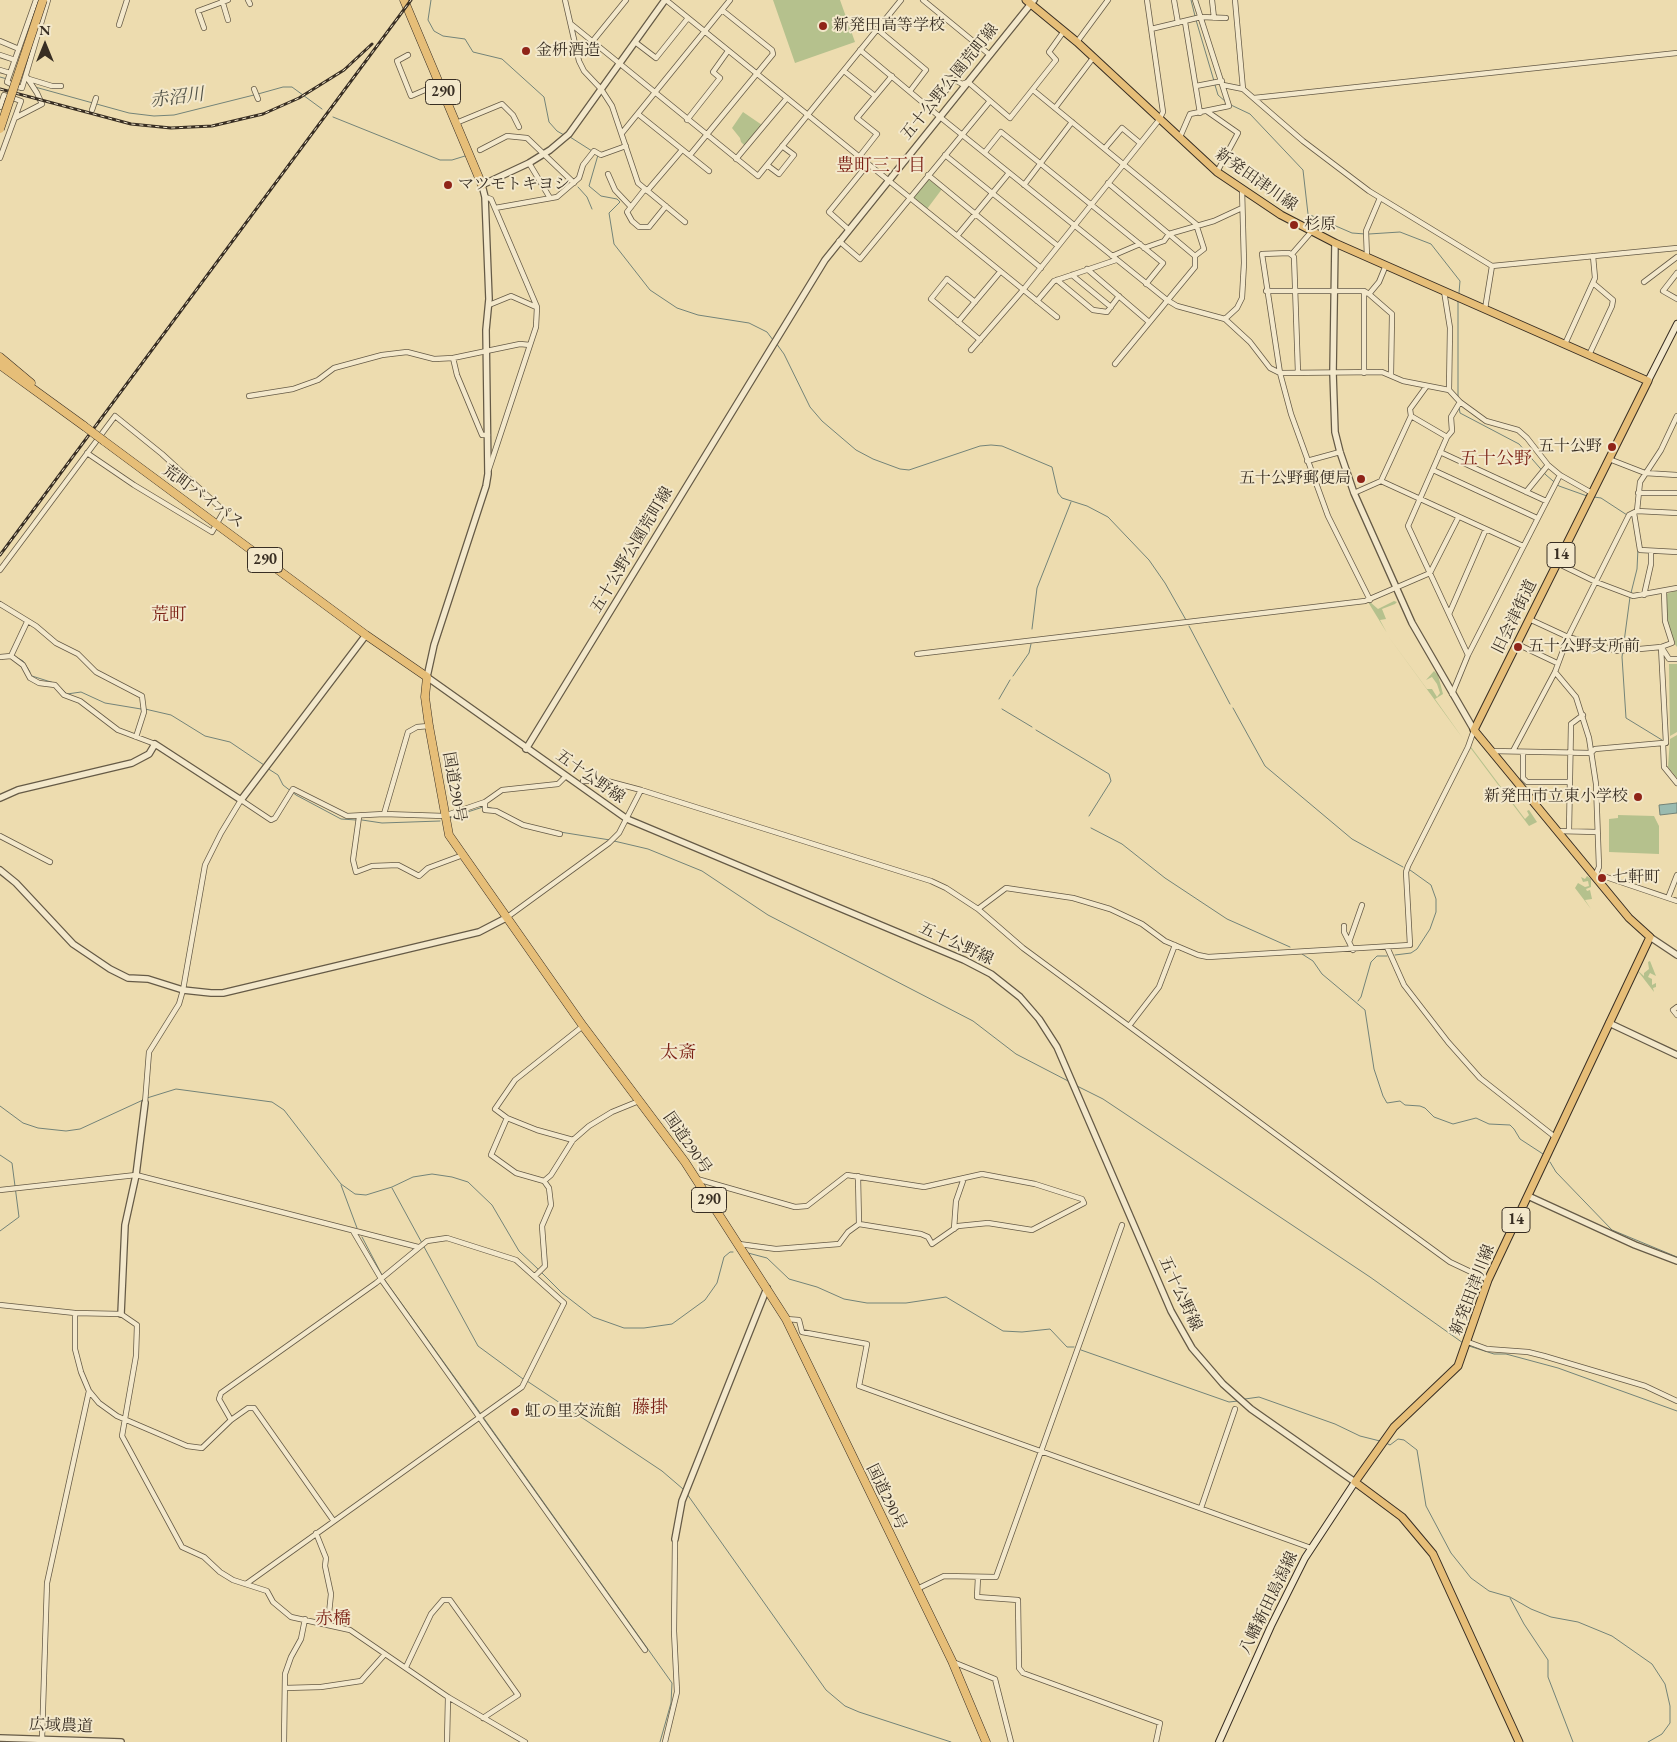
<!DOCTYPE html>
<html>
<head>
<meta charset="utf-8">
<style>
  body { margin:0 }
  #map { position:relative; width:1677px; height:1742px; overflow:hidden; background:#eddcaf; font-family:"EB Garamond",serif }
  canvas { display:block }
  .north { position:absolute; left:20px; top:20px; width:50px; height:50px; -webkit-text-stroke:4px #f3e8cb; paint-order:stroke; rotate:0deg; font-size:14px; font-weight:700; line-height:20px; text-align:center; color:#382e23 }
  .north::after { content:''; display:block; margin:auto; width:18px; height:22px; background:#382e23; clip-path:polygon(50% 0,100% 100%,50% 72%,0 100%) }
</style>
</head>
<body>
<div id="map">
<canvas width="1677" height="1742"></canvas>
<div class="north">N</div>
</div>
<script>
const context = document.querySelector('canvas').getContext('2d');
context.lineJoin = 'round';
function paint(path, color) {
  context.fillStyle = color;
  context.fill(path, 'evenodd');
}
function toPath(rows) {
  const path = new Path2D();
  for (const r of rows) {
    path.moveTo(r[0], r[1]);
    for (let i = 2; i < r.length; i += 2) path.lineTo(r[i], r[i + 1]);
  }
  return path;
}
function stroke(path, color, width, dash) {
  context.strokeStyle = color;
  context.lineWidth = width;
  context.lineCap = dash ? 'butt' : 'round';
  context.setLineDash(dash || []);
  context.stroke(path);
}
function drawText(font, color, halo, rows, align = 'center') {
  context.font = font + ' "EB Garamond","Noto Serif JP",serif';
  context.lineWidth = 4;
  context.setLineDash([]);
  context.textBaseline = 'middle';
  context.strokeStyle = halo;
  context.fillStyle = color;
  for (const [text, x, y, turn = 0] of rows) {
    context.save();
    context.translate(x, y);
    context.rotate((+turn || 0) * Math.PI / 180);
    context.textAlign = isNaN(turn) ? turn : align;
    if (halo) context.strokeText(text, 0, 0);
    context.fillText(text, 0, 0);
    context.restore();
  }
}
const green = toPath([
  [773,0,840,0,855,42,795,63],
  [743,112,762,125,745,146,741,142,740,138,732,128],
  [928,179,942,189,927,209,913,197],
  [1677,590,1677,647,1673,642,1667,620,1666,594],
  [1394,601,1397,602,1395,604,1382,609,1386,619,1380,620,1387,633,1368,602,1370,602,1378,609],
  [1388,636,1427,689,1432,689,1437,697,1440,693,1437,684,1432,677,1426,680,1434,671,1438,675,1443,694,1435,699,1464,740],
  [1669,664,1677,664,1677,732,1670,736],
  [1677,735,1677,778,1668,767,1670,739],
  [1469,746,1471,747,1525,819,1529,815,1527,811,1529,810,1537,822,1529,826],
  [1618,815,1654,816,1659,826,1659,854,1609,852,1609,819,1618,818],
  [1587,876,1591,879,1591,887,1586,889,1587,891,1590,890,1592,899,1585,900,1591,909,1575,888,1578,883,1585,887,1589,886,1588,881,1583,882,1581,877,1585,879],
  [1650,961,1656,976,1650,973,1648,977,1652,979,1652,985,1656,983,1656,987,1653,988,1654,992,1637,970,1644,976,1644,973,1649,969,1648,962]
]);
const water = toPath([
  [1677,803,1677,813,1660,815,1659,805,1677,803]
]);
const stream = toPath([
  [431,0,428,20,434,31,443,36,465,39,473,52,502,59,544,97,549,122,557,131,564,135],
  [1191,0,1195,16],
  [1196,20,1214,81],
  [0,77,7,79],
  [1215,85,1218,95,1226,102],
  [35,87,129,113,154,116,174,115,254,95],
  [258,94,283,87,292,87,322,109],
  [1231,105,1250,114,1303,170,1308,214,1352,233,1365,234],
  [333,117,440,160,452,160,465,156],
  [570,137,592,151],
  [598,155,589,186,601,196,617,199,620,202,609,213,614,244,650,290,677,308,698,315,749,323,767,332,773,340],
  [578,187,587,197,592,209],
  [1369,234,1400,232,1431,244,1460,281,1459,293],
  [1458,299,1458,398],
  [776,343,784,354,810,407,822,421,856,450,873,459,900,469,909,470,980,446,991,445,1002,446,1052,467,1058,493,1062,498,1087,506,1108,517,1149,560,1165,583,1186,620],
  [1459,407,1460,413,1519,444,1546,475,1559,486,1587,496],
  [1594,497,1601,498,1627,515],
  [1631,593,1637,569,1638,548],
  [1630,597,1622,657,1626,718,1662,740],
  [1189,626,1230,704],
  [1032,629,1037,588,1071,502],
  [14,656,23,661,30,672],
  [32,676,54,683],
  [1013,676,1029,653,1031,644],
  [59,686,67,694,81,692,105,703,141,709],
  [999,699,1010,680],
  [1233,708,1265,766,1352,839,1403,867],
  [145,709,171,715,205,736,230,742,264,765],
  [1002,709,1032,727],
  [1036,730,1109,774,1111,781,1089,816],
  [267,768,278,775,283,785,296,795,341,819,356,820],
  [487,807,498,810],
  [449,818,483,807],
  [362,820,382,823,440,821],
  [1091,828,1122,844,1165,878,1227,919,1290,947],
  [560,832,610,840],
  [614,841,648,849,702,871,768,915,973,1021,1016,1054,1070,1082],
  [1302,954,1313,961,1322,974,1365,1010,1374,1069,1383,1096,1387,1103,1400,1101,1405,1105,1420,1106,1425,1108,1434,1117,1453,1124,1476,1118,1489,1124,1510,1125,1514,1129,1520,1139,1543,1154],
  [1395,955,1411,953,1417,949,1430,929,1436,912,1436,899,1431,885,1410,870],
  [1358,1001,1361,997,1371,962,1377,956,1387,956],
  [1075,1085,1103,1099,1370,1277,1463,1343],
  [147,1098,176,1089,272,1102,284,1110,341,1184,355,1194,366,1195,392,1187,413,1177,432,1174,452,1177,468,1182,492,1205,519,1251,538,1269],
  [0,1106,23,1123,38,1128,66,1131,80,1129,143,1100],
  [0,1155,12,1163,19,1217,0,1231],
  [1550,1162,1556,1172,1612,1230,1677,1257],
  [341,1185,357,1228],
  [392,1188,478,1346,523,1379],
  [362,1237,382,1275],
  [748,1253,767,1258,789,1279,817,1287,844,1299,867,1303,906,1303,946,1297,1003,1331,1022,1332,1050,1329,1067,1347,1074,1347],
  [541,1272,562,1293,593,1317,624,1328,644,1328,672,1324,705,1300,717,1283,724,1257,730,1252,733,1252],
  [384,1279,481,1414],
  [1469,1346,1494,1354,1506,1354,1558,1368,1677,1411],
  [1081,1350,1229,1402,1238,1401],
  [527,1381,662,1471,683,1489],
  [1245,1399,1259,1397,1335,1424,1360,1436,1380,1441],
  [483,1417,672,1683,671,1703,660,1742],
  [1386,1443,1390,1445,1398,1439,1404,1440,1417,1450,1426,1506,1451,1553,1471,1578,1489,1591,1510,1597,1531,1609,1551,1617,1578,1622,1612,1636,1652,1664,1665,1684,1670,1706,1670,1723,1662,1734,1648,1742],
  [687,1494,826,1690,845,1706,859,1712,951,1742],
  [1510,1598,1524,1624,1548,1660,1548,1677,1573,1742]
]);
const minor = toPath([
  [36,0,7,82,15,86,22,88,48,0],
  [222,0,228,20],
  [248,0,250,4],
  [565,0,579,61,584,71,601,89,612,106,638,183,685,222],
  [666,0,1057,317],
  [923,0,990,55],
  [1174,0,1178,23],
  [1212,0,1214,18],
  [1235,0,1243,89],
  [1185,22,1200,113],
  [571,24,758,176,901,0],
  [119,25,127,0],
  [204,28,198,11,228,0],
  [877,29,926,70,910,91],
  [1151,29,1201,17,1226,18],
  [0,41,19,49],
  [592,42,626,0],
  [635,42,656,58,688,18],
  [1077,42,1108,0],
  [860,50,940,117,1167,300,1177,306,1225,319,1250,342,1270,368,1280,373,1382,372,1403,381,1449,390],
  [0,55,15,60],
  [408,55,397,61,411,96,439,84],
  [0,70,10,73],
  [844,71,875,96],
  [29,79,52,86,61,86],
  [1223,85,1243,89,1303,141,1369,191,1492,266,1677,248],
  [1196,86,1222,81],
  [254,89,258,99],
  [1033,90,1196,224,1204,249,1195,256,1195,267,1115,364],
  [1254,98,1677,53],
  [0,107,4,95,21,101,0,158],
  [931,108,955,80,962,84,968,82,1010,118,1056,60,1049,52,1064,31],
  [1055,108,1093,58],
  [92,110,96,98],
  [1208,112,1238,133,1217,172],
  [638,114,709,171],
  [15,118,42,104,37,93,26,76],
  [687,120,720,78,713,72,728,51],
  [456,123,502,104,513,115,519,127],
  [622,133,730,0],
  [1180,137,1190,114,1229,106,1195,0],
  [1105,148,1122,128,1140,143],
  [480,150,507,136,527,138,574,183],
  [985,152,1001,132,1041,164,1163,263,1146,284],
  [690,155,773,54,772,50,722,10],
  [945,155,1058,246],
  [859,157,877,134,857,118,892,76],
  [736,159,787,98],
  [529,163,550,198],
  [767,165,779,174,794,155,782,146],
  [608,174,615,190,631,207],
  [928,175,1041,268],
  [1108,183,1195,256],
  [1024,185,1072,122],
  [645,189,627,212,632,221,639,227,649,227,666,206],
  [647,191,682,150],
  [485,197,491,199,537,307,536,327,489,469],
  [495,208,557,197,579,178,583,165,594,151,601,155,626,146],
  [848,229,829,212,868,164],
  [957,236,1009,173],
  [839,241,860,259,990,101],
  [1144,248,1164,241,1169,234,1214,221,1242,208],
  [1292,254,1312,231],
  [1112,256,1140,244],
  [1367,257,1366,231,1380,198],
  [1087,269,1149,322],
  [1677,273,1663,291,1677,299],
  [1072,275,1111,307],
  [1057,280,1093,310,1107,312,1119,296],
  [1644,282,1677,257],
  [1266,291,1364,291,1369,294,1392,314,1391,375],
  [1444,291,1450,328,1449,390,1460,402,1486,421,1518,430,1527,438,1548,465,1560,475,1592,493],
  [1369,294,1379,282,1386,265],
  [1037,301,1054,281,1116,260],
  [975,302,947,279,931,299,980,340],
  [489,305,511,296,536,307],
  [1485,309,1492,266],
  [1225,319,1237,308,1242,298,1244,263,1242,189],
  [958,322,1000,272],
  [1565,344,1595,278,1593,256],
  [971,350,1023,290,1159,120,1163,112,1147,0],
  [1589,355,1612,306,1613,300,1593,283],
  [453,358,457,375,482,435,488,435],
  [1298,373,1294,257,1289,253,1262,254,1280,373,1291,414,1328,516,1370,600],
  [1364,373,1364,291],
  [249,396,293,389,318,380,334,368,382,355,407,352,434,359,453,358,520,344,530,345],
  [1411,416,1447,437,1408,526,1468,655],
  [1447,437,1452,431,1451,417,1460,402],
  [1440,452,1546,501],
  [1609,459,1645,473,1677,475],
  [1307,461,1340,452],
  [1433,470,1537,518],
  [1381,481,1523,546],
  [1526,492,1548,465],
  [1354,493,1381,481,1411,416,1410,409,1426,387],
  [1638,493,1677,493],
  [1637,511,1640,482,1661,450,1677,416],
  [1634,513,1640,550,1677,552],
  [1557,563,1596,582,1633,596,1677,588],
  [0,570,77,467,115,416,162,454,224,511,212,532,134,485,87,453],
  [1644,595,1651,564,1651,551],
  [0,604,36,626,56,643,78,654,96,672,142,696,144,712,136,737],
  [1449,614,1486,529],
  [1529,619,1568,637,1618,651,1661,647,1672,643,1665,621,1664,592],
  [1517,644,1557,663],
  [1661,647,1666,743,1663,743,1664,767,1677,783],
  [1662,648,1669,659,1677,659],
  [917,654,1365,601,1430,573,1458,518],
  [11,656,27,622],
  [0,657,11,656,23,665,30,678,39,683,55,685,64,695,80,701,118,730,155,744],
  [1555,672,1576,697,1589,738,1596,784,1599,867,1595,876,1603,876,1677,901],
  [1452,694,1468,655,1560,475],
  [1492,751,1591,753,1595,749,1663,743],
  [1513,751,1555,672,1568,637,1629,515,1637,511,1677,513],
  [1523,752,1523,778,1527,782,1570,782],
  [583,781,607,781,641,790,931,881,946,888,978,909,1023,948,1354,1192,1450,1262,1488,1280],
  [485,802,485,810,496,811,523,825,560,834],
  [384,814,408,732,417,727,429,726],
  [359,817,353,860,356,872,372,866,398,865,419,876,428,868,463,855],
  [1558,831,1597,832],
  [1569,831,1571,724,1583,715],
  [0,836,50,862],
  [1668,898,1677,875],
  [978,909,1006,888,1073,898,1110,909,1142,924,1165,941,1198,955,1208,957,1410,945,1406,872,1408,866,1468,747,1474,730],
  [506,918,609,843,619,833,641,790],
  [1344,926,1344,932,1353,950],
  [1349,942,1362,905],
  [1387,947,1404,985,1448,1042,1480,1078,1555,1137],
  [1677,1007,1673,1010,1677,1015],
  [1129,1026,1159,987,1175,945],
  [145,1103,149,1052,179,1004,183,990,205,865,221,833,241,800,271,820,275,818,293,789,347,816,384,814,444,816,485,802,502,790,558,784,565,777],
  [507,1118,491,1155,516,1173,544,1181,549,1188,551,1205,542,1226,545,1266,535,1276],
  [573,1140,537,1130,507,1118,495,1109,515,1080,583,1026],
  [858,1176,859,1224],
  [697,1179,795,1207,807,1206,847,1175,924,1187,982,1174,1035,1184,1082,1199,1084,1203,1032,1230,988,1223,958,1226,932,1244,928,1237,921,1234,859,1224,848,1232,839,1244,776,1249,739,1244],
  [544,1181,551,1175,573,1140,589,1126,612,1112,639,1101],
  [0,1190,136,1175,418,1247],
  [954,1229,956,1201,964,1178],
  [353,1231,383,1282,645,1650],
  [0,1305,75,1313,121,1314,137,1325,136,1356,122,1436,182,1547,204,1557,220,1572,233,1580,267,1591,273,1602,291,1617,350,1630,448,1697,525,1742],
  [786,1319,799,1320,802,1332,867,1344,859,1386,1311,1548],
  [1468,1342,1487,1349,1528,1352,1544,1356,1645,1386,1677,1401],
  [89,1391,99,1403,117,1416,187,1446,202,1448,231,1420,248,1408,254,1408,333,1520],
  [231,1420,219,1399,221,1393,376,1283,427,1241,447,1238,516,1260,564,1303,522,1387,246,1584],
  [1201,1508,1235,1409],
  [316,1533,326,1558,325,1566,331,1594,328,1623],
  [978,1577,977,1597,1018,1600,1019,1668,1023,1673,1160,1723,1156,1742],
  [917,1589,944,1576,996,1577,1122,1225],
  [953,1662,995,1679,1011,1742],
  [406,1667,431,1614,443,1600,450,1600,518,1695,483,1718],
  [285,1688,321,1687,361,1681,385,1654],
  [42,1739,47,1583,89,1391,81,1372,75,1349,75,1313],
  [284,1742,285,1674,291,1657,301,1639,305,1619],
  [447,1742,448,1697],
  [665,1742,677,1692,674,1631,675,1539]
]);
const tertiary = toPath([
  [665,0,569,134,550,150,529,163,482,185,485,197,489,299,486,330,488,474,486,486,434,645,427,677,627,819,964,960,991,974,1020,997,1039,1019,1057,1047,1171,1311,1192,1348,1223,1384,1251,1409,1355,1482],
  [1335,243,1333,373,1335,432,1340,452,1354,493,1412,623,1474,730],
  [526,749,825,260,1034,0],
  [0,798,18,790,132,763,149,754,155,744,241,800,366,635],
  [0,870,16,883,73,944,110,969,128,978,148,979,183,990,211,993,223,993,479,932,506,918],
  [1650,937,1677,955],
  [1609,1023,1677,1055],
  [1528,1196,1635,1245,1677,1261],
  [121,1314,125,1225,136,1175,145,1103],
  [675,1539,682,1501,767,1288],
  [0,1738,121,1742]
]);
const secondary = toPath([
  [1648,381,1677,324],
  [1219,1742,1271,1626,1305,1558,1355,1482]
]);
const primary = toPath([
  [1026,0,1077,42,1217,172,1281,215,1335,243,1648,381,1474,730,1629,918,1650,937,1488,1280,1458,1366,1394,1427,1355,1482,1402,1517,1433,1554,1519,1742]
]);
const trunk = toPath([
  [404,0,482,185],
  [0,357,31,383],
  [0,365,84,426],
  [104,441,366,635,427,677,425,697,429,726,449,835,583,1026,685,1162,786,1319,952,1661,986,1742]
]);
const rail = toPath([
  [0,89,131,124,171,128,212,126,263,114,299,98,344,70,372,44],
  [0,555,411,0]
]);
const trunkBridge = toPath([
  [0,129,43,0],
  [84,426,104,441]
]);
const markers = [
  [823,26,5,"#8f2418"],
  [526,51,5,"#8f2418"],
  [448,185,5,"#8f2418"],
  [1294,225,5,"#8f2418"],
  [1612,447,5,"#8f2418"],
  [1361,479,5,"#8f2418"],
  [1518,647,5,"#8f2418"],
  [1638,797,5,"#8f2418"],
  [1602,878,5,"#8f2418"],
  [515,1412,5,"#8f2418"]
];
const shields = [
  [443,92,35],
  [1561,555,28],
  [265,560,35],
  [709,1200,35],
  [1516,1220,28]
];
const shieldNames = [
  ["290",443,92],
  ["14",1561,555],
  ["290",265,560],
  ["290",709,1200],
  ["14",1516,1220]
];
const poiNames = [
  ["新発田高等学校",833,26],
  ["金枡酒造",536,51],
  ["マツモトキヨシ",458,185],
  ["杉原",1304,225],
  ["五十公野",1602,447,"right"],
  ["五十公野郵便局",1351,479,"right"],
  ["五十公野支所前",1528,647],
  ["新発田市立東小学校",1628,797,"right"],
  ["七軒町",1612,878],
  ["虹の里交流館",525,1412]
];
const streetNames = [
  ["五十公野公園荒町線",950,82,-51],
  ["新発田津川線",1256,180,35],
  ["荒町バイパス",203,497,36],
  ["五十公野公園荒町線",632,550,-59],
  ["旧会津街道",1515,617,-64],
  ["五十公野線",590,777,35],
  ["国道290号",454,787,80],
  ["五十公野線",956,944,25],
  ["国道290号",687,1143,55],
  ["新発田津川線",1473,1290,-69],
  ["五十公野線",1180,1294,65],
  ["国道290号",886,1497,64],
  ["八幡新田島潟線",1269,1603,-64],
  ["広域農道",61,1726,2]
];
const waterNames = [
  ["赤沼川",177,98,-7]
];
const neighbourhoodNames = [
  ["豊町三丁目",881,166],
  ["五十公野",1496,459],
  ["荒町",169,615],
  ["太斎",678,1053],
  ["藤掛",650,1408],
  ["赤橋",333,1619]
];
paint(green, '#b5c18d');
paint(water, '#9abbb0');
stroke(water, '#738378', 1);
stroke(stream, '#738378', 1);
stroke(minor, '#655a46', 6);
stroke(tertiary, '#655a46', 8);
stroke(secondary, '#382e23', 8);
stroke(primary, '#382e23', 9);
stroke(trunk, '#382e23', 9);
stroke(minor, '#f3e8cb', 4.5);
stroke(tertiary, '#f3e8cb', 5.5);
stroke(secondary, '#f3e8cb', 6);
stroke(primary, '#e6be78', 7);
stroke(trunk, '#e6be78', 8);
stroke(rail, '#382e23', 3);
stroke(rail, '#f3e8cb', 1, [4]);
stroke(trunkBridge, '#382e23', 9, []);
stroke(trunkBridge, '#e6be78', 8);
for (const [x, y, r, color] of markers) {
  const dot = new Path2D();
  dot.arc(x, y, r, 0, 2 * Math.PI);
  context.fillStyle = color;
  context.fill(dot);
  stroke(dot, '#f3e8cb', 2);
}
for (const [x, y, w] of shields) {
  const box = new Path2D();
  box.roundRect(x - w / 2, y - 12.5, w, 25, 4);
  context.fillStyle = '#f3e8cb';
  context.fill(box);
  stroke(box, '#382e23', 1);
}
drawText('bold 15px', '#382e23', null, shieldNames);
drawText('16px', '#382e23', '#f3e8cb', poiNames, 'left');
drawText('16px', '#382e23', '#f3e8cb', streetNames);
drawText('italic 18px', '#505146', '#f3e8cb', waterNames);
drawText('18px', '#7a1f14', '#f3e8cb', neighbourhoodNames);
</script>
</body>
</html>
